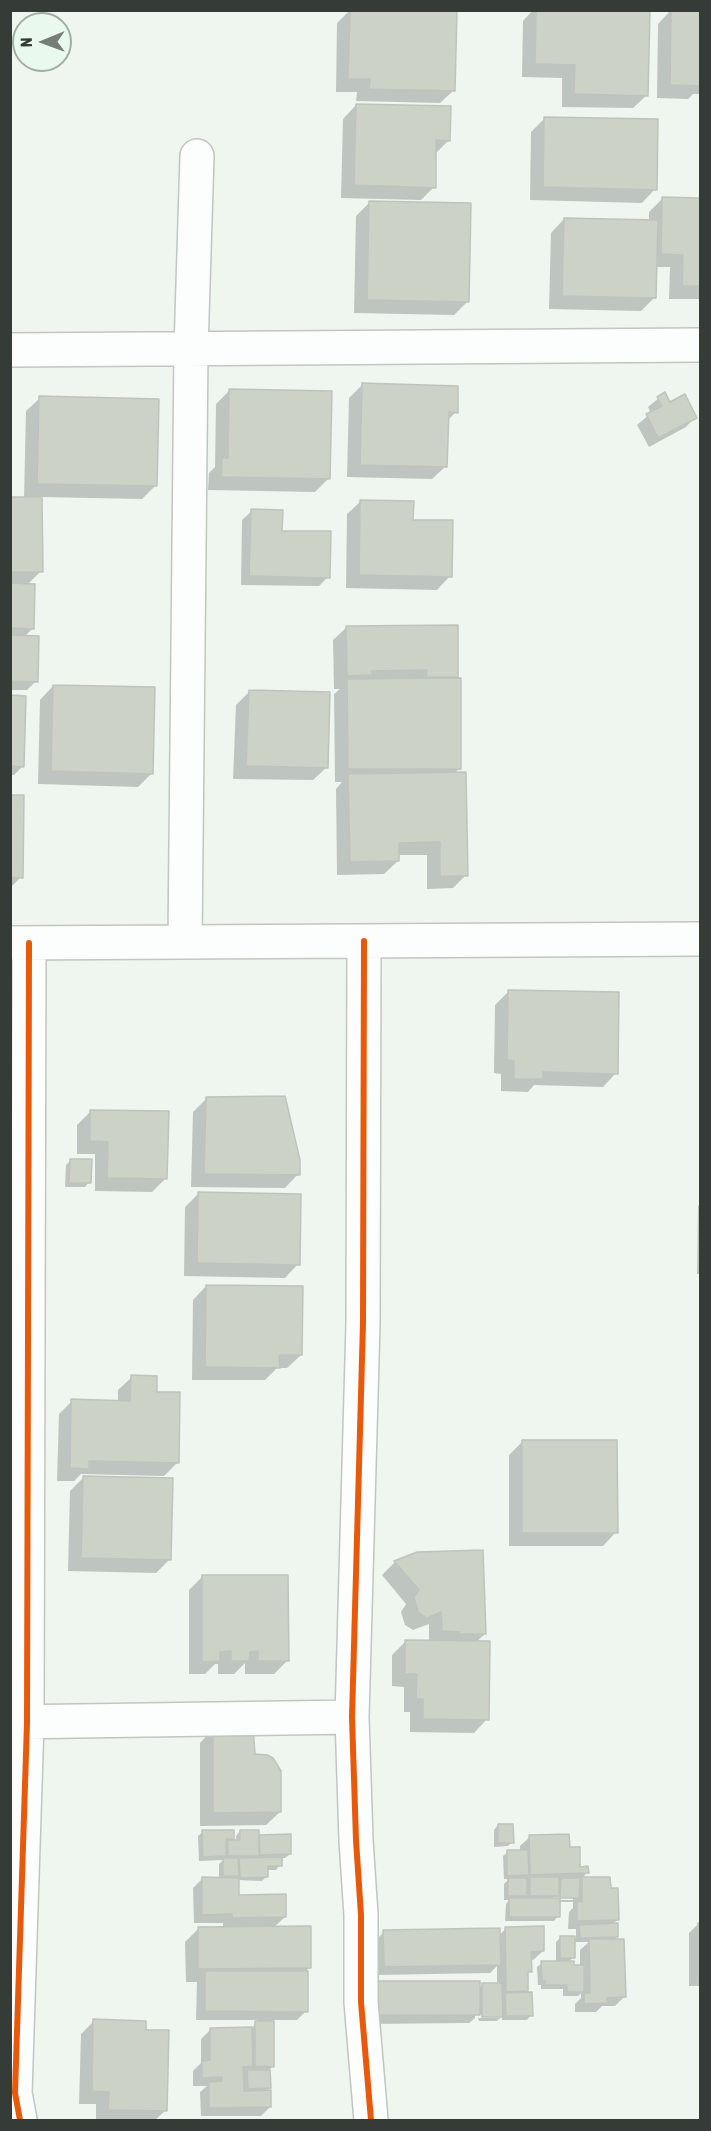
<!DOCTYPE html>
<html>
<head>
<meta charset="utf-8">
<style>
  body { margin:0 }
  #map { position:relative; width:711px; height:2131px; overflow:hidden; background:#eef6ef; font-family:"Asap Condensed",sans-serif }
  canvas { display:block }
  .frame { position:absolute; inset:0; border:12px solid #353b36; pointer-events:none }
  .north { position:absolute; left:12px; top:12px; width:60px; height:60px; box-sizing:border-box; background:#eaf9ee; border:2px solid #a2ada4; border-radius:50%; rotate:269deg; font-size:16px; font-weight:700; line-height:24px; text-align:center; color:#353b36 }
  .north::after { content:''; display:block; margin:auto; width:21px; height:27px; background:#767c77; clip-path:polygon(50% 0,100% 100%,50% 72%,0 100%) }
</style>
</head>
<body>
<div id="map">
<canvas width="711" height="2131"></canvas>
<div class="frame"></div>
<div class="north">N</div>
</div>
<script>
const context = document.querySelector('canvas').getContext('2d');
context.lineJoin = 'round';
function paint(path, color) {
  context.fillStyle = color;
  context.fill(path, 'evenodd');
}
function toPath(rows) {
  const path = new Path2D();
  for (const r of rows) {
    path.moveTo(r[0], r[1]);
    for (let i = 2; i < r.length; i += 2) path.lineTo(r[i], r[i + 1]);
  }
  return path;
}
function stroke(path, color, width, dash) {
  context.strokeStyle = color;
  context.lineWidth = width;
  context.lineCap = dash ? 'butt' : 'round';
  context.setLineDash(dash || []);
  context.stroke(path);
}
const shadow = toPath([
  [350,10,442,10,454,90,440,103,356,101,357,92,336,92,337,23],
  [533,10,649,10,647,95,633,108,562,107,562,78,522,77,523,21],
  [671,10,700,11,700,94,693,94,688,99,657,98,658,24],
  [356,105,449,140,435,154,434,187,421,200,341,198,343,119],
  [545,118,655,189,642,203,530,200,531,132],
  [663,198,700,199,700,299,669,299,670,267,655,267,654,298,641,311,549,309,551,233,564,219,649,221,649,212],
  [369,203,467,302,454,315,354,313,356,216],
  [362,385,456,412,447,421,446,466,432,479,347,477,349,398],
  [230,390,329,478,315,492,208,490,209,473,215,467,216,404],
  [664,394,669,404,695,417,686,427,649,447,637,425,651,413,648,407],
  [40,398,156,485,142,499,40,497,41,571,27,585,33,628,24,637,36,681,27,690,10,690,10,498,24,498,26,411],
  [361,501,412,521,450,576,437,590,346,588,347,514],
  [252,511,281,532,328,577,319,586,241,585,242,520],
  [347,627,457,676,453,680,460,768,454,774,466,875,453,888,427,889,427,855,398,855,398,861,384,874,337,875,336,789,342,782,335,782,334,694,340,689,334,689,333,640],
  [53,686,152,773,138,787,38,784,40,700],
  [250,691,327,767,313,780,233,779,236,705],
  [10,697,23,766,14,775,10,775],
  [10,796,21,877,10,888],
  [509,991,616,1073,603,1087,534,1085,528,1092,501,1091,501,1074,494,1073,495,1005],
  [207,1098,298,1174,285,1188,191,1187,193,1112],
  [91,1111,166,1178,152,1192,95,1191,95,1154,77,1154,77,1125],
  [70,1161,89,1182,85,1187,65,1187,66,1165],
  [199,1193,298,1264,285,1278,184,1276,185,1207],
  [700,1204,700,1274,697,1274,698,1206],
  [206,1286,301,1355,287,1368,277,1368,265,1380,192,1380,193,1300],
  [132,1377,156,1393,178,1462,164,1476,81,1474,74,1481,57,1481,59,1414,72,1401,118,1402,118,1390],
  [522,1442,616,1532,603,1546,509,1546,509,1455],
  [83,1478,170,1559,156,1573,68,1571,70,1491],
  [417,1554,485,1634,476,1642,487,1719,474,1733,410,1732,410,1712,404,1712,404,1687,392,1686,392,1655,406,1641,429,1641,429,1624,413,1630,405,1625,401,1612,406,1604,382,1575,395,1562],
  [202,1577,287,1661,274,1674,245,1674,245,1663,234,1674,218,1674,218,1664,215,1664,205,1674,189,1674,189,1590],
  [213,1729,253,1756,280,1812,266,1825,200,1826,200,1743],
  [498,1825,512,1842,508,1846,494,1847,494,1830],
  [240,1831,257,1837,290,1836,290,1854,285,1858,280,1858,280,1865,276,1870,267,1870,267,1876,262,1881,237,1880,238,1896,285,1917,273,1928,310,1967,307,1970,306,2011,297,2020,273,2020,273,2066,269,2070,269,2088,265,2092,270,2107,261,2116,201,2116,200,2092,207,2086,193,2086,193,2071,201,2063,201,2039,210,2030,251,2029,258,2020,196,2020,197,1982,186,1982,185,1942,198,1929,223,1928,223,1923,194,1923,193,1888,202,1879,219,1879,219,1864,223,1860,199,1861,198,1836,203,1832,233,1838,229,1842,236,1842,236,1836],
  [530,1837,568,1849,578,1868,587,1873,581,1879,609,1878,617,1920,612,1925,617,1937,613,1940,624,1997,615,2006,602,2006,596,2012,575,2012,575,2004,581,1998,581,1993,578,1996,563,1996,563,1989,541,1989,541,1985,538,1985,537,1967,542,1963,556,1962,556,1942,561,1937,576,1938,576,1929,568,1929,569,1912,573,1908,573,1902,558,1902,558,1916,554,1921,505,1921,506,1904,509,1900,504,1900,504,1884,509,1879,504,1879,503,1856,508,1852,520,1851,520,1846],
  [553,1897,573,1897,573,1900,553,1900],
  [574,1942,589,1942,580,1950,580,1967,572,1967,568,1962,574,1957],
  [698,1924,700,1924,700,1986,689,1986,689,1933],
  [505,1929,543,1951,533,1960,530,1960,530,1971,526,1975,527,1991,523,1994,531,2015,527,2020,502,2020,502,2016,497,2021,479,2021,478,2018,499,2018,499,2015,478,2014,475,2015,475,2018,469,2023,365,2024,365,1992,479,1989,482,1985,497,1985,497,1966,490,1973,375,1975,375,1941,384,1932,499,1936],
  [94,2021,144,2031,166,2110,155,2120,96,2120,96,2104,79,2104,81,2034]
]);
const building = toPath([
  [350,10,457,10,455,91,369,89,370,79,348,79,350,10],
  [536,10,650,10,648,96,574,94,575,65,535,64,536,10],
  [671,10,700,10,700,86,670,85,671,10],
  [356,104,451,106,450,141,436,140,436,188,354,185,356,104],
  [544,117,658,119,657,190,543,187,544,117],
  [662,197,700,198,700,286,682,286,683,255,661,254,662,197],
  [369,201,471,203,469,302,367,300,369,201],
  [564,218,658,220,656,298,562,296,564,218],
  [362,383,458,386,458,413,449,412,447,467,360,465,362,383],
  [229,389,332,391,330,479,221,477,222,458,228,458,229,389],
  [665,392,670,402,685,394,697,418,658,438,646,414,662,406,657,397,665,392],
  [39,396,159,399,157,486,37,484,39,396],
  [10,497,42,497,43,572,10,572,10,497],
  [360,500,414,501,413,520,453,520,452,577,359,575,360,500],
  [251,509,283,510,282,531,331,531,330,578,249,576,251,509],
  [10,583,35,584,34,629,10,628,10,583],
  [458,625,458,677,426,677,427,670,372,671,372,675,347,676,346,626,458,625],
  [10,635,39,636,38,682,10,681,10,635],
  [461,678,461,769,348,769,347,679,461,678],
  [53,685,155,687,153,774,51,771,53,685],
  [249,690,330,692,328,768,246,766,249,690],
  [10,695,26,696,24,767,10,766,10,695],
  [466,772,468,876,440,876,440,842,399,843,399,861,350,862,348,774,466,772],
  [10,795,24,795,23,878,10,877,10,795],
  [508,990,619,992,618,1074,543,1072,543,1079,514,1079,514,1061,507,1060,508,990],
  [285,1096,300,1160,300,1175,204,1174,206,1097,285,1096],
  [90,1110,169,1111,167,1179,107,1178,108,1142,90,1141,90,1110],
  [70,1159,92,1159,91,1183,69,1183,70,1159],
  [198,1192,301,1194,300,1265,197,1263,198,1192],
  [206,1285,303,1286,302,1355,279,1355,280,1368,205,1367,206,1285],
  [131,1375,157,1376,157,1392,180,1392,179,1463,89,1461,89,1469,70,1468,71,1399,130,1401,131,1375],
  [522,1440,617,1440,618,1533,522,1533,522,1440],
  [83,1476,173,1478,171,1560,81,1558,83,1476],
  [483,1550,486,1634,459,1634,459,1632,442,1631,441,1612,427,1618,418,1612,414,1597,419,1590,394,1561,417,1552,483,1550],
  [202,1575,288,1575,289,1661,258,1661,258,1651,250,1652,249,1661,231,1661,231,1651,220,1652,220,1661,202,1662,202,1575],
  [405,1640,490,1641,489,1720,423,1719,423,1699,416,1699,417,1674,405,1674,405,1640],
  [253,1727,255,1754,267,1755,273,1758,281,1771,281,1812,213,1813,213,1728,253,1727],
  [498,1824,513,1824,514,1843,498,1843,498,1824],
  [202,1830,234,1830,234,1839,226,1839,226,1856,203,1857,202,1830],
  [240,1830,259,1830,259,1856,228,1856,228,1840,240,1840,240,1830],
  [291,1834,291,1854,260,1855,259,1835,291,1834],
  [569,1834,570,1847,580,1847,580,1867,588,1866,589,1873,530,1875,529,1835,569,1834],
  [507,1850,528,1850,529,1875,507,1876,507,1850],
  [282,1857,282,1866,268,1866,268,1877,240,1878,239,1858,282,1857],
  [223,1858,238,1858,239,1876,223,1876,223,1858],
  [202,1877,239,1878,239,1895,286,1894,286,1917,232,1918,232,1914,202,1915,202,1877],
  [530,1877,559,1877,559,1896,530,1896,530,1877],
  [582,1877,610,1877,611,1888,618,1888,619,1920,577,1921,577,1902,582,1902,582,1877],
  [508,1878,527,1878,527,1896,508,1896,508,1878],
  [561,1878,580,1878,579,1898,560,1898,561,1878],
  [509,1898,560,1898,560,1917,509,1917,509,1898],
  [618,1923,618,1937,580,1938,579,1925,618,1923],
  [698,1923,700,1923,700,1978,698,1978,698,1923],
  [311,1926,311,1968,198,1969,198,1927,311,1926],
  [544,1926,544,1951,531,1952,532,1972,528,1972,528,1991,506,1992,505,1927,544,1926],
  [500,1928,501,1965,384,1967,383,1930,500,1928],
  [560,1936,575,1936,575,1958,560,1958,560,1936],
  [589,1939,624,1939,626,1997,607,1998,607,2003,584,2004,584,1993,590,1993,589,1939],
  [541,1961,574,1961,574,1965,584,1965,584,1992,567,1992,567,1985,545,1985,545,1981,542,1981,541,1961],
  [205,1971,308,1971,308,2012,205,2011,205,1971],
  [374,1981,480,1981,480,2015,374,2015,374,1981],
  [482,1983,502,1983,503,2017,482,2017,482,1983],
  [532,1992,533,2016,506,2016,505,1993,532,1992],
  [93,2019,146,2021,146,2030,169,2030,167,2111,108,2110,109,2092,92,2091,93,2019],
  [255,2021,274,2021,274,2067,255,2066,255,2021],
  [252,2027,253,2066,243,2067,244,2091,271,2090,271,2107,209,2108,209,2082,222,2081,222,2077,202,2078,202,2061,210,2060,210,2028,252,2027],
  [247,2070,270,2070,271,2088,248,2089,247,2070]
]);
const minor = toPath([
  [10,350,700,345],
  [364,941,363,1323,352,1717,356,1840,361,1915,361,2002,371,2120],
  [185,942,191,349,197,156],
  [10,943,700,939],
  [10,1722,352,1717],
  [20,2120,15,2093,27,1723,29,943]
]);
const cycleway = toPath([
  [364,941,363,1323,352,1717,356,1840,361,1915,361,2002,371,2120],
  [20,2120,15,2093,27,1723,29,943]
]);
paint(shadow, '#0003');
paint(building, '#ccd2c6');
stroke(building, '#bfc3bd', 1.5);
stroke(minor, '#c0c6c1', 36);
stroke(minor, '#fcfefd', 33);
stroke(cycleway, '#e8590c', 6);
</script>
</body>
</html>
